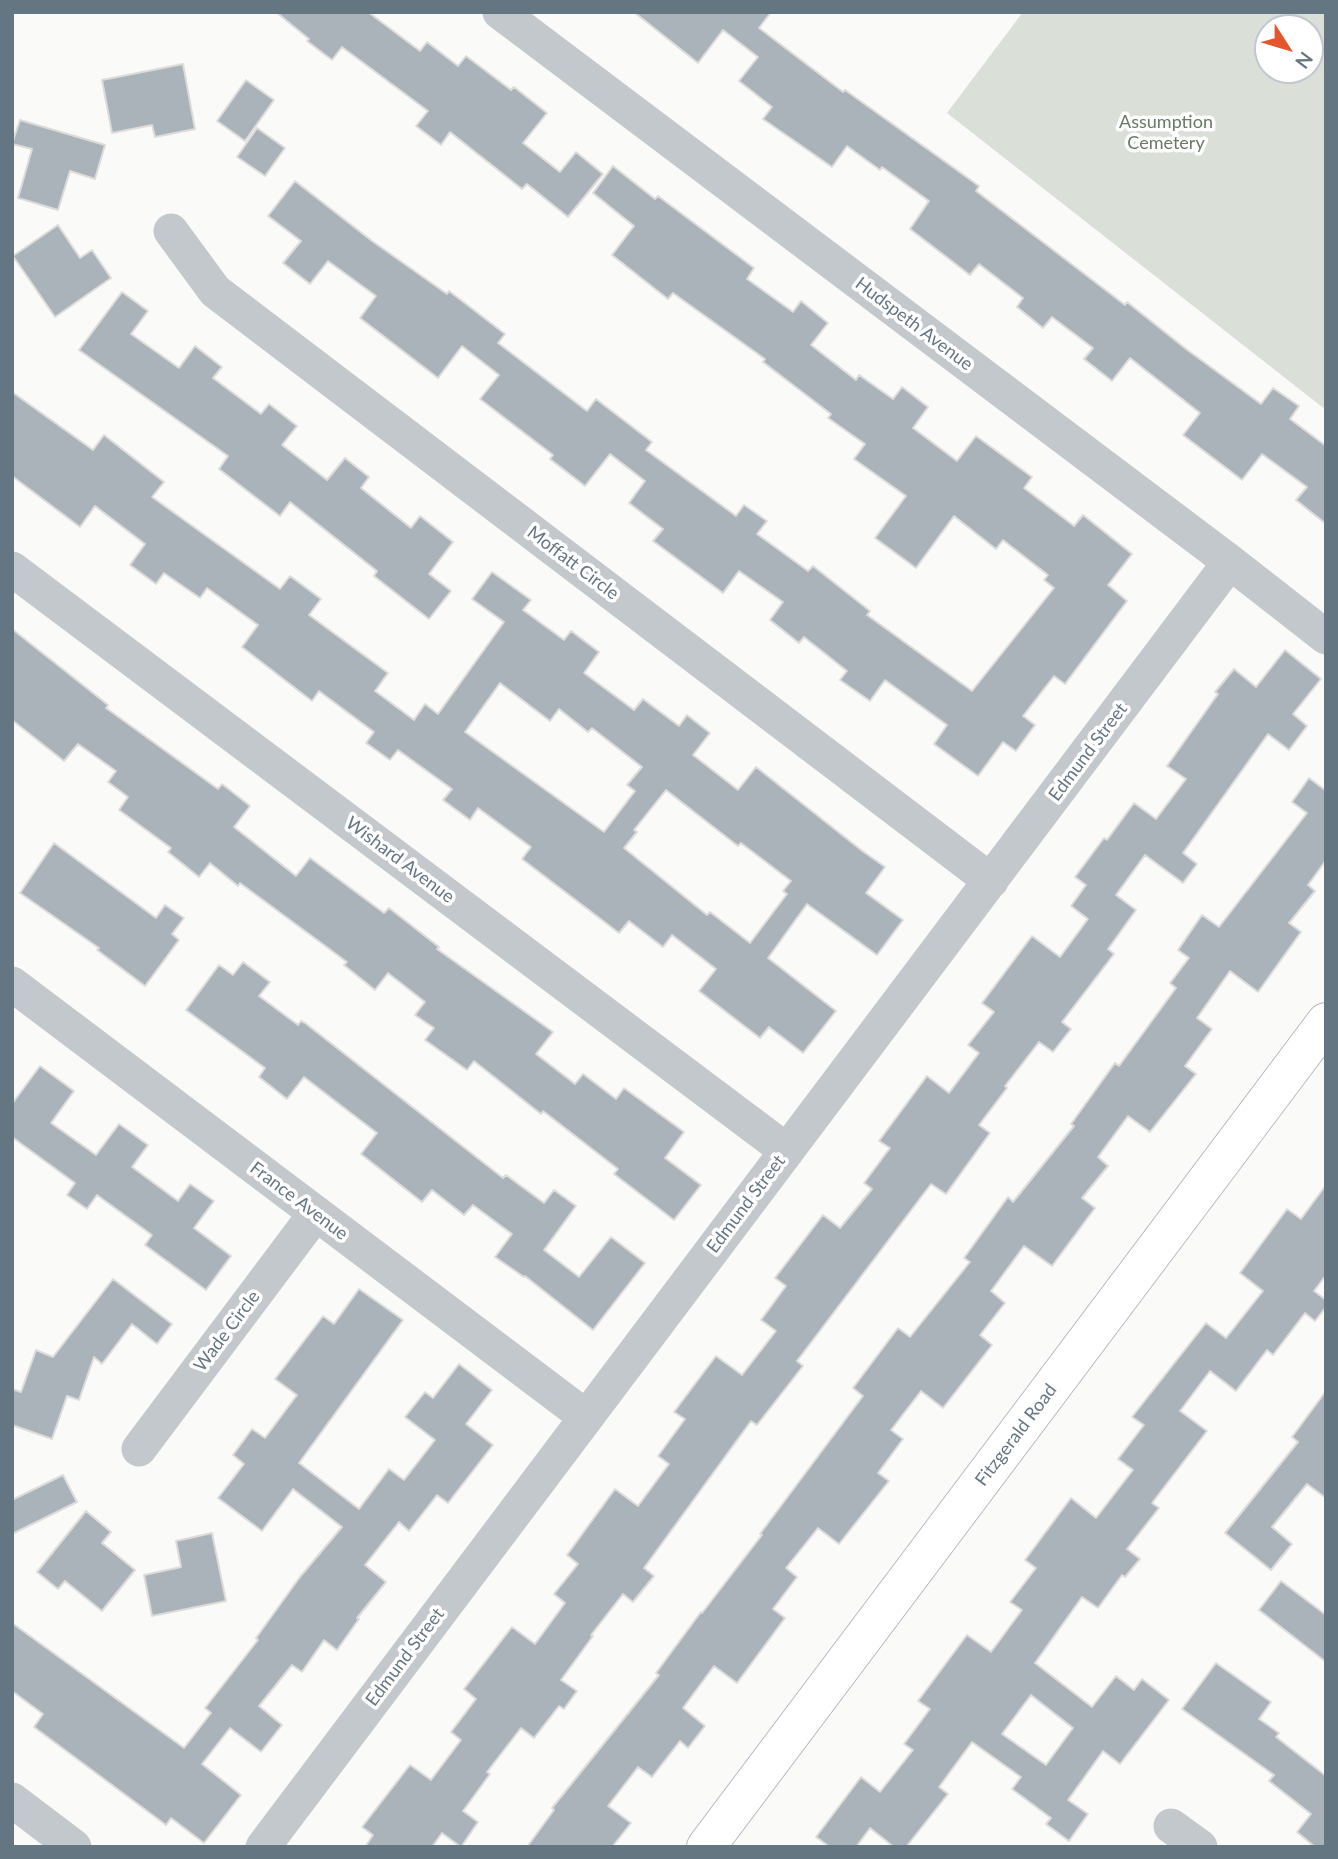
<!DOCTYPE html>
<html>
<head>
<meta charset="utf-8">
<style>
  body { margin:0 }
  #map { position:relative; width:1338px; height:1859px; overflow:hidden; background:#fafaf8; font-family:Lato,sans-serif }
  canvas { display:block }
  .frame { position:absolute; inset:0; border:14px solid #657683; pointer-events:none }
  .north { position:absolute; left:1254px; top:14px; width:70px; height:70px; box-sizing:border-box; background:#fff; border:2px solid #c1c8cd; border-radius:50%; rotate:127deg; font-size:19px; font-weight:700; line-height:28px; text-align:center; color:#657683 }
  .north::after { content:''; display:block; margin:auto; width:24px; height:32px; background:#e4572e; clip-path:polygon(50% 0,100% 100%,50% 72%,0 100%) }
</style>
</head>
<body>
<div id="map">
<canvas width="1338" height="1859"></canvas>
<div class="frame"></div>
<div class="north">N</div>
</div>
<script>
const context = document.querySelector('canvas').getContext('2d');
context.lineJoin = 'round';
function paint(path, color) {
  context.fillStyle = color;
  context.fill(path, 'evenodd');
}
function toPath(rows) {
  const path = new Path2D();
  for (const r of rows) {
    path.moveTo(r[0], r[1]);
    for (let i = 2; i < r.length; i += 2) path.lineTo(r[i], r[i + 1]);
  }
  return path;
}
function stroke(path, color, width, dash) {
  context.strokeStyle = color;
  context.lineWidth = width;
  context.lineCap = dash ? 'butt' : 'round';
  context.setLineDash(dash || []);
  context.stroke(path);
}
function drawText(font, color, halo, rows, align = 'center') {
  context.font = font + ' Lato,sans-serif';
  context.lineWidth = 7;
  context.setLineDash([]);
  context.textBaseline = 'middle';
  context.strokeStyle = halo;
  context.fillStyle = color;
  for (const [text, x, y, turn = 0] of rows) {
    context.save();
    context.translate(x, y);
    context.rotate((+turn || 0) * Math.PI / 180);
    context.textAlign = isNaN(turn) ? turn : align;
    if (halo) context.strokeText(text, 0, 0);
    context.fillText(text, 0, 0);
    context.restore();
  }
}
const green = toPath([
  [1023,12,1326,12,1326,410,947,113],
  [1268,28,1310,28,1310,70,1268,70]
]);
const building = toPath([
  [276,12,368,12,420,51,427,42,458,66,466,56,511,90,514,87,547,113,523,143,560,172,576,152,603,174,568,217,527,184,522,189,450,132,441,145,416,126,428,111,342,47,332,60,307,41,309,39,276,12],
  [634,12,771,12,759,28,843,92,845,90,979,186,976,191,1125,305,1127,302,1186,349,1261,404,1273,388,1299,406,1290,419,1326,446,1326,524,1296,500,1307,487,1262,454,1242,480,1183,435,1200,413,1130,358,1112,381,1084,359,1093,348,1052,317,1043,328,1017,307,1023,298,979,264,970,275,910,229,929,201,882,167,880,170,847,146,832,167,763,119,772,107,739,81,758,57,723,30,698,63,634,12],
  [183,64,195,129,155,137,152,125,112,133,102,80,183,64],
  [246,80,274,100,245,141,217,121,246,80],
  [20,120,105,145,95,179,70,171,58,210,18,198,32,149,12,144,20,120],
  [257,128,285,148,265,176,237,157,257,128],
  [613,166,655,199,658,196,754,268,747,279,793,312,801,301,828,323,811,345,856,380,859,375,893,399,902,387,928,407,913,428,957,461,976,436,1032,477,1024,488,1074,526,1083,515,1132,554,1108,585,1127,601,1065,684,1054,676,1023,716,1035,725,1016,751,1003,742,978,776,934,744,947,725,885,680,870,701,840,680,847,671,804,637,799,643,770,620,783,602,739,571,723,593,653,541,663,529,629,503,645,481,610,454,585,486,550,459,553,455,480,399,499,375,462,346,438,378,360,318,376,296,328,261,310,284,283,263,301,241,268,216,295,181,372,241,447,294,449,291,505,334,498,343,587,411,596,399,652,442,646,450,736,516,744,505,767,521,757,534,808,571,813,566,870,611,867,615,972,691,1054,588,1044,580,1048,575,1003,540,996,549,954,516,916,568,875,538,906,496,854,459,865,444,828,418,831,414,763,362,765,359,673,293,668,299,612,255,634,226,593,193,613,166],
  [58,225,80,258,92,250,111,278,55,317,13,256,58,225],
  [122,292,148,311,131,334,179,368,195,346,222,367,213,378,261,414,269,404,297,426,282,445,327,480,345,458,369,477,361,488,411,528,420,516,453,542,429,574,451,591,429,619,374,576,377,571,290,502,280,516,241,486,219,469,228,456,79,350,122,292],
  [12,392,93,450,104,435,164,482,152,497,280,589,290,576,321,599,309,615,388,673,375,691,414,720,425,704,438,714,504,622,472,599,492,572,531,600,523,610,564,640,571,631,599,652,584,673,634,710,643,699,679,726,687,715,710,733,693,755,738,790,756,767,861,850,885,867,866,893,903,920,877,955,807,904,768,958,836,1011,803,1053,769,1027,760,1038,699,991,716,969,672,935,663,947,629,921,619,933,522,859,531,847,478,808,470,820,443,800,452,789,398,750,390,760,366,743,374,732,319,691,312,701,242,647,258,625,207,588,200,598,164,573,156,584,130,565,145,544,95,506,80,527,12,476,12,392],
  [500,683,550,721,559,709,588,732,592,728,642,767,627,785,635,791,604,832,465,732,500,683],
  [666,790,738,846,741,843,791,881,783,891,787,894,750,943,710,912,707,915,624,848,637,832,634,830,666,790],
  [12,629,108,705,106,708,218,789,222,784,250,806,234,827,296,876,310,858,384,913,389,908,439,947,437,949,553,1032,536,1054,575,1084,583,1074,616,1099,624,1088,684,1132,665,1158,701,1185,674,1220,614,1174,618,1169,543,1111,541,1114,474,1061,467,1070,425,1040,434,1028,415,1015,425,1002,388,973,375,990,344,965,347,962,240,883,238,886,210,863,199,877,168,852,171,848,119,810,128,797,108,782,116,771,78,744,64,761,12,720,12,629],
  [1285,650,1321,679,1293,714,1307,726,1289,750,1268,734,1183,853,1197,864,1183,883,1145,855,1116,895,1136,910,1108,949,1114,954,1062,1022,1071,1029,1053,1052,1039,1042,1005,1086,1007,1088,979,1125,990,1133,946,1194,931,1184,797,1361,803,1366,757,1425,751,1421,644,1568,654,1576,633,1602,623,1594,591,1635,593,1636,561,1680,577,1691,564,1709,559,1706,534,1738,521,1728,487,1772,490,1774,463,1811,478,1822,461,1847,442,1833,432,1847,365,1847,373,1835,362,1827,410,1765,431,1780,461,1740,451,1732,476,1699,464,1689,512,1627,535,1644,565,1603,554,1594,578,1564,567,1555,615,1489,638,1506,669,1464,658,1456,685,1419,674,1412,716,1356,742,1375,776,1331,761,1320,786,1286,775,1278,823,1215,840,1228,872,1189,864,1183,890,1148,879,1141,927,1076,949,1093,979,1053,968,1045,994,1012,982,1003,1032,936,1060,957,1088,919,1071,906,1086,885,1075,877,1104,838,1107,840,1134,803,1156,819,1186,779,1167,766,1218,694,1215,692,1234,669,1256,687,1285,650],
  [1309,778,1325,790,1326,788,1326,860,1308,885,1315,891,1289,923,1301,932,1258,992,1230,971,1197,1018,1212,1029,1185,1066,1196,1074,1150,1132,1128,1116,1098,1157,1108,1166,1082,1198,1095,1208,1052,1266,1024,1246,991,1291,1005,1303,980,1335,992,1345,943,1408,921,1391,891,1430,903,1439,878,1473,889,1481,839,1544,818,1528,786,1568,797,1577,773,1609,785,1618,737,1683,714,1666,683,1708,705,1726,688,1748,680,1741,652,1777,638,1767,608,1806,631,1823,612,1847,527,1847,554,1810,552,1808,659,1675,656,1673,701,1612,702,1613,762,1535,760,1534,863,1396,853,1388,898,1328,910,1337,970,1262,964,1258,1008,1197,1013,1202,1074,1126,1071,1124,1115,1063,1119,1066,1176,988,1170,983,1189,958,1178,950,1202,915,1219,927,1307,813,1292,802,1309,778],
  [54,843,156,918,165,905,184,918,172,934,179,940,145,986,97,950,99,948,20,893,54,843],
  [243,962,270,982,259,996,298,1025,301,1021,305,1023,503,1178,506,1175,544,1203,554,1190,576,1206,544,1250,579,1277,611,1237,645,1263,593,1330,525,1276,524,1277,495,1257,512,1234,473,1205,464,1215,432,1190,422,1202,361,1154,377,1133,304,1077,287,1099,259,1077,265,1068,186,1010,219,965,233,975,243,962],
  [40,1066,74,1091,51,1123,96,1155,119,1124,148,1145,132,1167,178,1201,190,1184,214,1201,194,1228,231,1256,206,1290,145,1245,152,1235,97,1195,87,1209,67,1195,75,1183,12,1137,12,1104,40,1066],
  [1326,1185,1326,1275,1314,1291,1326,1300,1326,1307,1315,1321,1305,1313,1273,1355,1267,1350,1236,1391,1210,1371,1180,1411,1207,1431,1152,1503,1159,1508,1127,1549,1140,1559,1125,1577,1122,1575,1098,1608,1082,1597,1035,1663,1092,1707,1116,1676,1134,1690,1142,1679,1169,1700,1120,1764,1103,1751,1068,1800,1088,1814,1069,1841,1046,1824,1051,1818,1012,1789,1021,1777,972,1742,939,1787,948,1794,906,1847,894,1847,870,1828,856,1847,830,1847,816,1837,861,1777,880,1792,913,1750,904,1744,930,1709,918,1701,967,1635,991,1652,1022,1610,1010,1602,1036,1568,1025,1560,1071,1498,1096,1518,1133,1470,1118,1459,1144,1425,1132,1417,1206,1323,1226,1338,1263,1291,1240,1273,1287,1209,1301,1219,1326,1185],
  [1031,1695,1073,1728,1046,1765,1002,1734,1031,1695],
  [113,1279,172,1324,157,1344,132,1324,102,1364,94,1357,79,1400,67,1396,52,1439,12,1425,12,1389,21,1392,36,1350,53,1357,113,1279],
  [359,1289,403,1320,299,1463,359,1509,389,1469,404,1480,435,1440,405,1417,425,1392,433,1398,459,1364,492,1390,466,1424,493,1445,448,1503,437,1495,409,1531,399,1522,365,1565,386,1582,357,1618,359,1619,337,1650,324,1640,302,1672,292,1665,259,1706,282,1725,261,1752,230,1728,202,1764,241,1795,204,1843,171,1818,166,1825,34,1727,43,1714,12,1691,12,1623,184,1748,211,1713,205,1708,258,1640,256,1638,300,1577,342,1527,293,1489,262,1531,218,1498,244,1464,233,1455,252,1429,265,1438,297,1395,275,1379,323,1316,334,1324,359,1289],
  [1326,1391,1326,1498,1307,1484,1272,1527,1292,1544,1271,1570,1225,1533,1298,1442,1292,1437,1326,1391],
  [63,1475,77,1502,12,1534,12,1500,63,1475],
  [86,1511,111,1532,102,1543,135,1570,102,1611,65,1581,58,1589,37,1572,86,1511],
  [212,1533,226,1601,152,1616,144,1575,181,1567,176,1541,212,1533],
  [1281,1581,1326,1615,1326,1662,1259,1610,1281,1581],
  [1216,1663,1271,1702,1259,1719,1279,1733,1276,1737,1326,1776,1326,1847,1315,1847,1297,1832,1311,1814,1269,1781,1274,1775,1182,1709,1216,1663]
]);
const street = toPath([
  [500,12,1230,562,1326,637],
  [171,231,215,291,991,881],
  [12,569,787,1151],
  [12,984,586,1417],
  [139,1449,316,1213],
  [12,1800,74,1847],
  [1171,1826,1200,1847],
  [263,1847,1230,562]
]);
const secondary = toPath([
  [706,1847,1326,1022]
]);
const parkNames = [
  ["Assumption",1166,122],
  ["Cemetery",1166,143]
];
const streetNames = [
  ["Hudspeth Avenue",914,324,37],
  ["Moffatt Circle",573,563,37],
  ["Edmund Street",1088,752,-53],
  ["Wishard Avenue",400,860,37],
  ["France Avenue",299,1201,37],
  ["Edmund Street",746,1204,-53],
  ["Wade Circle",227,1331,-53],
  ["Fitzgerald Road",1016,1435,-53],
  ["Edmund Street",405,1657,-53]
];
paint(green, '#dadfd7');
paint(building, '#aab3b9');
stroke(building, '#dcdcda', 2);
stroke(secondary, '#b3babf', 40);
stroke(street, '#c3c8cc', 35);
stroke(secondary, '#fff', 38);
drawText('18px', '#687a64', '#fff', parkNames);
drawText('18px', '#657683', '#fff', streetNames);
</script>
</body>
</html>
